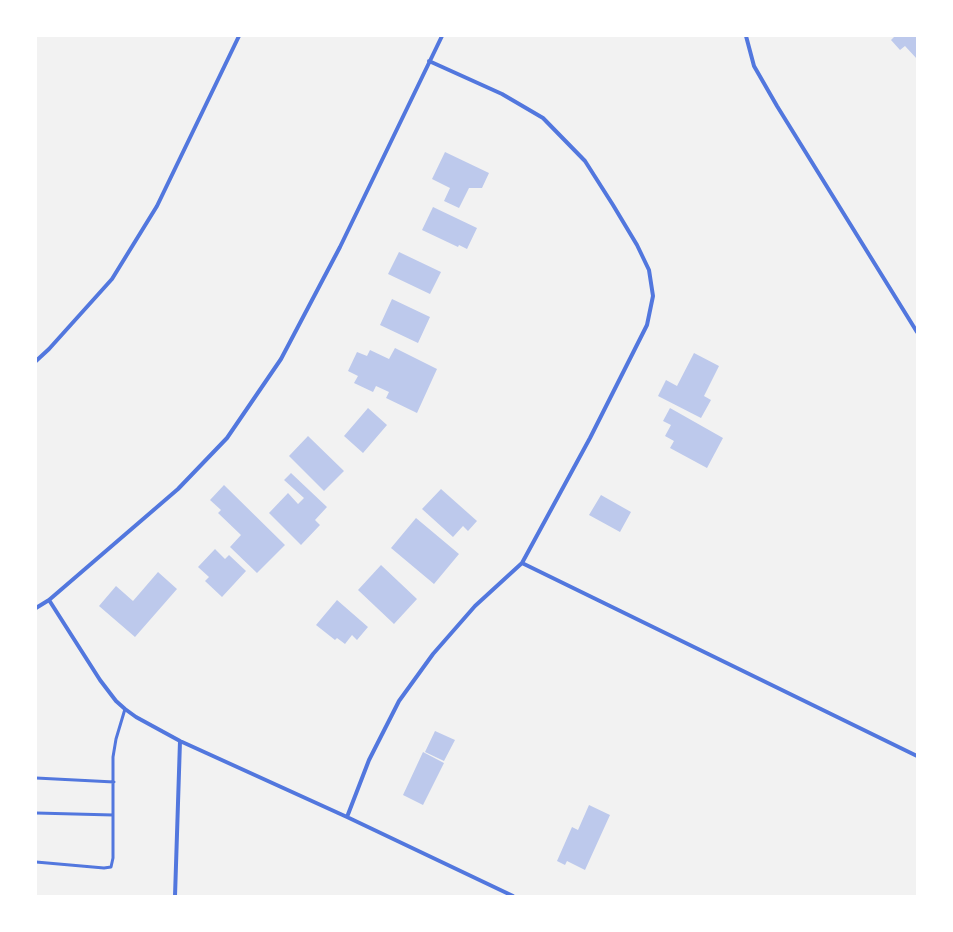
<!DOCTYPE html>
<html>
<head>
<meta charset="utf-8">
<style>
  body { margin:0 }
  #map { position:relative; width:953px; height:932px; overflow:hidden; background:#f2f2f2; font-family:"Nunito Sans",sans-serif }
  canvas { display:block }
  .frame { position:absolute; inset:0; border:37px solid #fff; pointer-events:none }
</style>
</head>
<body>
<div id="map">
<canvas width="953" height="932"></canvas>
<div class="frame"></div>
</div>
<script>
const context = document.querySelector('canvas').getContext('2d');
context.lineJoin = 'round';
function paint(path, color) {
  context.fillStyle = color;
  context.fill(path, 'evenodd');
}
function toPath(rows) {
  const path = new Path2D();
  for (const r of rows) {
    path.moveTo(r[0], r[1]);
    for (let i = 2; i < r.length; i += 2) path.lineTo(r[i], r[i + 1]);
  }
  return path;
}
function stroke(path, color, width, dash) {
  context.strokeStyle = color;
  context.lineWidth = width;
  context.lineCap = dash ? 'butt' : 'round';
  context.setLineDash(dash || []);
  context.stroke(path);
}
const building = toPath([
  [895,36,917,36,917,59,905,46,900,50,891,40],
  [445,152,489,173,482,188,469,188,459,208,444,201,450,188,432,179],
  [433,207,477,228,467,249,459,245,458,247,422,230],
  [399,252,441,272,430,294,388,274],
  [392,299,430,317,418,343,380,325],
  [395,348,437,369,417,413,386,398,389,392,376,386,373,392,354,383,358,376,348,371,357,352,367,356,370,350,389,359],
  [694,353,719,366,704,396,711,400,701,418,658,396,666,380,677,386],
  [368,408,387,425,363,453,344,436],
  [670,408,723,438,707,468,670,448,674,441,665,436,671,425,663,421],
  [308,436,344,471,324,491,289,456],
  [291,473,327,507,315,520,320,525,301,545,269,513,288,493,298,504,304,498,284,480],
  [224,485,285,545,257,573,230,547,241,535,218,513,221,510,210,500],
  [441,489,477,521,468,531,463,526,453,537,422,509],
  [601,495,631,512,620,532,589,515],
  [416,518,459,554,434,584,391,548],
  [215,549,225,559,229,555,246,571,222,597,205,581,209,577,198,567],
  [381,565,417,599,394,624,358,590],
  [158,572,177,589,135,637,99,606,116,586,133,601],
  [337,600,368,627,357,640,352,635,345,644,337,638,335,640,316,625],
  [435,731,455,740,444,761,425,752],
  [423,752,444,763,423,805,403,795],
  [589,805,610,815,585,870,567,861,565,865,557,861,572,827,578,830]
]);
const service = toPath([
  [36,778,114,782],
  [36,813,113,815],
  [36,862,104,868,111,867,113,858,113,757,116,739,125,709]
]);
const minor = toPath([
  [746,36,754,66,777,106,917,332],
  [36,361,49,349,112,279,157,206,239,36],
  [522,563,917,756],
  [49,600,100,680,116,701,125,709,136,717,180,741,347,817,513,896],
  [36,608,49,600,178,489,227,438,281,359,340,247,442,36],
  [347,817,369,760,399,701,433,654,475,606,522,563,590,438,647,325,653,296,649,270,637,245,613,205,585,161,543,118,502,94,429,61],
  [175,896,180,741]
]);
paint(building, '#bdc9ec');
stroke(service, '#5277de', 3);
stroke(minor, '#5277de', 4);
</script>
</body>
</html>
